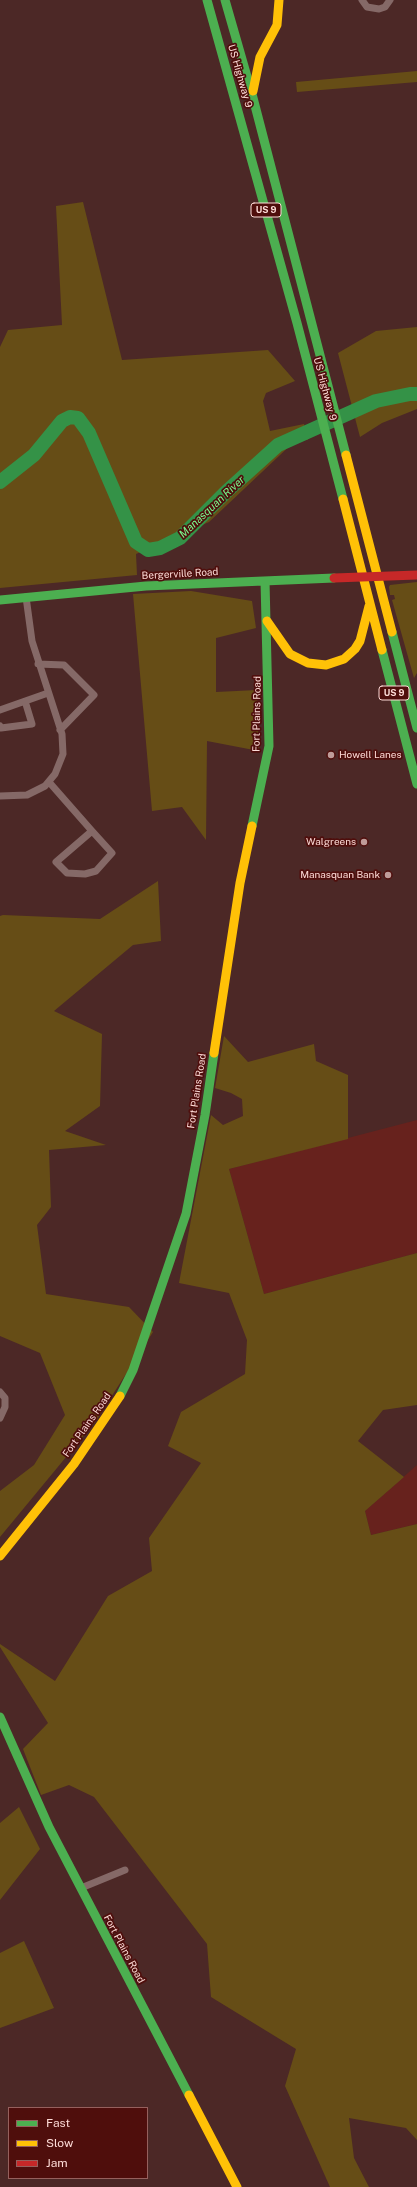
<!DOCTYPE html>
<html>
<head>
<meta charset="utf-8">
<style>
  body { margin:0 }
  #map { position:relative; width:417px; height:2187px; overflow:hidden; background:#4c2826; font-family:"Public Sans",sans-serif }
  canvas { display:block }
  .legend { position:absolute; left:8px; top:2107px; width:140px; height:72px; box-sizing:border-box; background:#4f0e0c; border:1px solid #95605d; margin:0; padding:5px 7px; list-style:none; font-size:12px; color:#fddbd7 }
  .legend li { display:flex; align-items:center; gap:8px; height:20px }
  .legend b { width:20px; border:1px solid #95605d }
</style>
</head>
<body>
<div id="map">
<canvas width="417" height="2187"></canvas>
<ul class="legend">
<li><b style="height:5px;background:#4caf50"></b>Fast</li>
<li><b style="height:5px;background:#ffc107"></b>Slow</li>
<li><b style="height:5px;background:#c62828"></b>Jam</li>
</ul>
</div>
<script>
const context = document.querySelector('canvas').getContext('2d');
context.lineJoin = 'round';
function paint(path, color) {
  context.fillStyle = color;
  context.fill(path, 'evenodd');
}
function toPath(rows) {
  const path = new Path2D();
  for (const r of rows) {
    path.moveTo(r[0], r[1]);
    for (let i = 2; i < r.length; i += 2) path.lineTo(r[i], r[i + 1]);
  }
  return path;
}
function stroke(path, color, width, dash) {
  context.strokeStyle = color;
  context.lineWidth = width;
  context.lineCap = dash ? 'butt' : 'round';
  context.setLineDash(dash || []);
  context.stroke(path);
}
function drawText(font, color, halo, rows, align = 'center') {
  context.font = font + ' "Public Sans",sans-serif';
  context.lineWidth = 3.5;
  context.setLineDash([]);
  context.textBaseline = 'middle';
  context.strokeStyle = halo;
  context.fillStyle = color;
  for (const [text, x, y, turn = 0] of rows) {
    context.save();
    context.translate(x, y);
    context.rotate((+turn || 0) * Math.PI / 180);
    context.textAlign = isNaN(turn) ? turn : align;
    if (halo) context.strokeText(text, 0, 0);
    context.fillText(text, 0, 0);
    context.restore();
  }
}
const built = toPath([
  [417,1120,417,1253,264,1294,229,1169],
  [417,1465,417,1524,371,1535,365,1511]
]);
const green = toPath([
  [417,71,417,82,297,92,296,82],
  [83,202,122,360,268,350,295,381,266,393,263,401,270,431,304,424,308,440,297,439,209,522,136,554,137,575,0,588,0,347,8,330,62,325,56,206],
  [417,327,417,409,382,423,360,437,338,353,376,331],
  [417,582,417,673,414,678,392,600,395,599,394,595,390,595,389,587,390,585],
  [191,591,252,601,256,628,216,638,216,692,257,690,259,751,207,741,206,840,182,807,152,811,133,594],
  [158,881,161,941,133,945,54,1011,102,1034,100,1106,65,1131,106,1145,49,1150,51,1207,37,1225,46,1294,129,1307,153,1332,95,1422,0,1537,0,1491,34,1465,65,1415,40,1353,0,1336,0,916,3,915,100,919],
  [224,1036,248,1062,314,1044,316,1061,348,1075,348,1139,229,1169,264,1294,417,1253,417,1405,383,1410,358,1441,404,1477,365,1511,371,1535,417,1524,417,2140,406,2128,349,2118,354,2158,369,2187,330,2187,285,2086,296,2049,211,1997,207,1944,94,1797,69,1785,41,1795,23,1749,48,1723,0,1647,0,1644,55,1681,108,1596,152,1571,149,1538,201,1463,168,1446,181,1412,245,1374,247,1340,229,1293,179,1283,211,1115,223,1125,243,1116,242,1099,231,1093,215,1088],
  [19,1807,40,1849,0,1900,0,1823],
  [24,1941,54,2008,0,2028,0,1953]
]);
const river = toPath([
  [0,482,34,455,62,421,70,417,78,418,89,433,136,542,148,550,160,548,180,538,226,492,278,445,376,401,410,394,417,394]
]);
const street = toPath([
  [362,0,367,7,379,9,385,7,390,0],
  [38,664,64,665,94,695,60,730],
  [0,710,48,693],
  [0,726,1,728,32,724,25,701],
  [49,782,92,831,112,853,96,871,85,874,67,873,56,862,92,831],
  [0,796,27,795,45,786,55,774,63,754,62,734,32,641,26,597],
  [0,1392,5,1398,5,1407,0,1418],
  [81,1888,125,1870]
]);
const fast = toPath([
  [207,0,297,323,343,499],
  [225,0,252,94,346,455],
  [0,600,146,586,334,578],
  [392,632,417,728],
  [382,650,417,784],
  [252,826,269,746,265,581],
  [120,1396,133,1370,186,1214,205,1115,214,1053],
  [0,1717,49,1827,189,2095]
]);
const slow = toPath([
  [253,91,260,57,277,25,279,0],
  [346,455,392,632],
  [343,499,382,650],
  [267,621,290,654,308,663,326,665,344,659,355,649,360,641,369,606],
  [214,1053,240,883,252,826],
  [0,1556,74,1464,120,1396],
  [189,2095,237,2187]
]);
const jam = toPath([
  [334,578,417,575]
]);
const markers = [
  [331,755,4,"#bf9c99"],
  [364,842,4,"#bf9c99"],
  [388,875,4,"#bf9c99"]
];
const shields = [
  [266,210,30],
  [394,693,30]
];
const shieldNames = [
  ["US 9",266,210],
  ["US 9",394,693]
];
const streetNames = [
  ["US Highway 9",240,76,74],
  ["US Highway 9",325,389,75],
  ["Bergerville Road",180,574,-3],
  ["Fort Plains Road",257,714,-89],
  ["Fort Plains Road",197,1091,-81],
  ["Fort Plains Road",87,1425,-55],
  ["Fort Plains Road",124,1949,62]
];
const poiNames = [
  ["Howell Lanes",339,755,"left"],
  ["Walgreens",356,842],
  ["Manasquan Bank",380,875]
];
const waterNames = [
  ["Manasquan River",212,507,-43]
];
paint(built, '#67221d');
paint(green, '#664d16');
stroke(river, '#349247', 14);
stroke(street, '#856967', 7);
stroke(fast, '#4caf50', 9);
stroke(slow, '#ffc107', 9);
stroke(jam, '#c62828', 9);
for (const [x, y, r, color] of markers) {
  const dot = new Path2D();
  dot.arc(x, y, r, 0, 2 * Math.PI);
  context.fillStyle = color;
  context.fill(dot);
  stroke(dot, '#4f0e0c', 1.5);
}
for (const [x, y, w] of shields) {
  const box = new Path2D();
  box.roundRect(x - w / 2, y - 7, w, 14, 3);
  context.fillStyle = '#4f0e0c';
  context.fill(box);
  stroke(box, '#fddbd7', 1);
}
drawText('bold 9px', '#fddbd7', null, shieldNames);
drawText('10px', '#fddbd7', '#4f0e0c', streetNames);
drawText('10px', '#fddbd7', '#4f0e0c', poiNames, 'right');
drawText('italic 11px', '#79fa8f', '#4f0e0c', waterNames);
</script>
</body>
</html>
